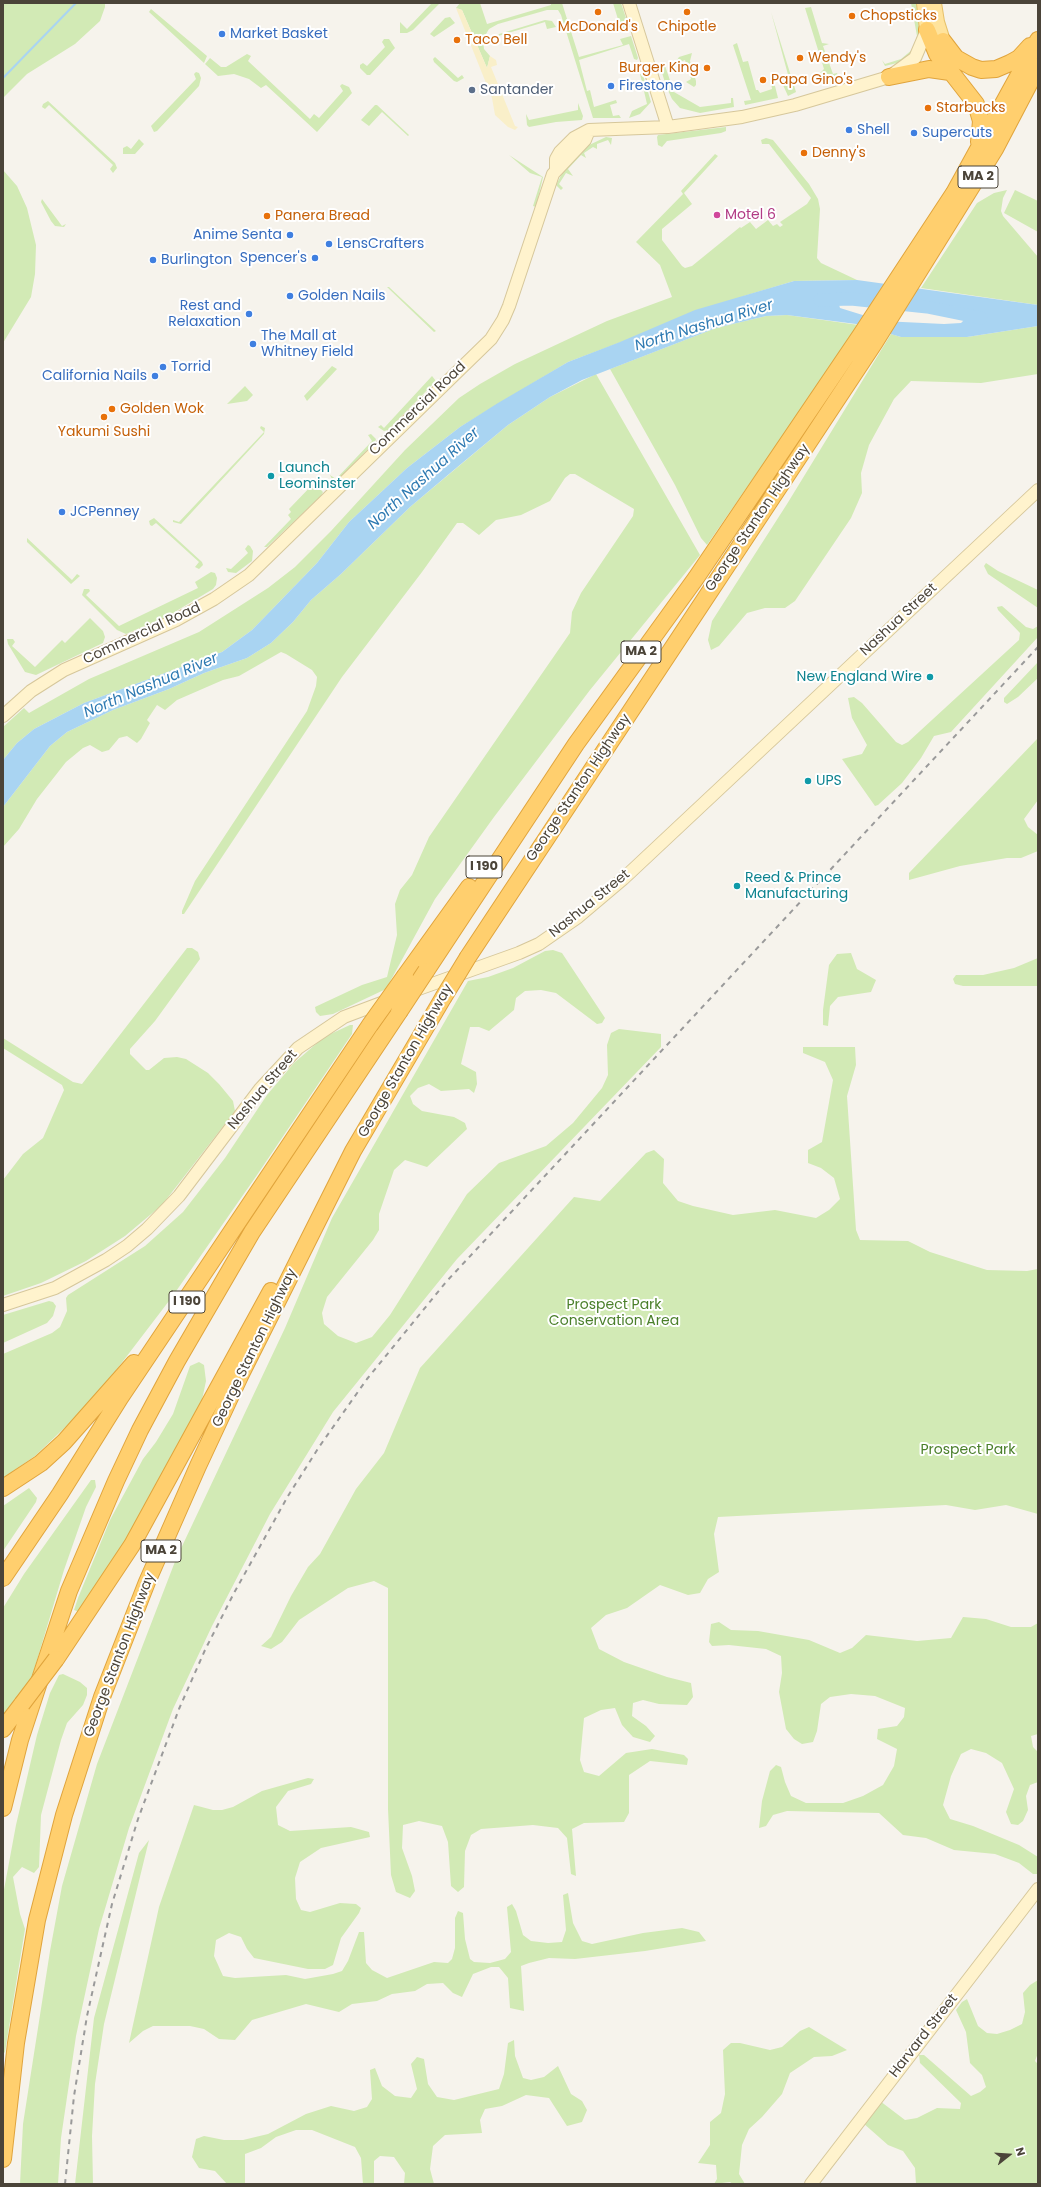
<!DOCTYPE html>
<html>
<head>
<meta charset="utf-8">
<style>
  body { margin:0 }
  #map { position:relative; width:1041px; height:2187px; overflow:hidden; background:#f6f3ec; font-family:Poppins,sans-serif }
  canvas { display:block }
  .frame { position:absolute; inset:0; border:4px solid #4b4439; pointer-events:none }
  .north { position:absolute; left:989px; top:2135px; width:40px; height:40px; -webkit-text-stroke:3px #fff; paint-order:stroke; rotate:73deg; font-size:11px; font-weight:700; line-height:16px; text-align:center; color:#4b4439 }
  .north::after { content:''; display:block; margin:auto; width:14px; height:18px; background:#4b4439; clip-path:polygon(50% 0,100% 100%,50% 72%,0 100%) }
</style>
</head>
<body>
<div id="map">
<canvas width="1041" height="2187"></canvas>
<div class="frame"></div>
<div class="north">N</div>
</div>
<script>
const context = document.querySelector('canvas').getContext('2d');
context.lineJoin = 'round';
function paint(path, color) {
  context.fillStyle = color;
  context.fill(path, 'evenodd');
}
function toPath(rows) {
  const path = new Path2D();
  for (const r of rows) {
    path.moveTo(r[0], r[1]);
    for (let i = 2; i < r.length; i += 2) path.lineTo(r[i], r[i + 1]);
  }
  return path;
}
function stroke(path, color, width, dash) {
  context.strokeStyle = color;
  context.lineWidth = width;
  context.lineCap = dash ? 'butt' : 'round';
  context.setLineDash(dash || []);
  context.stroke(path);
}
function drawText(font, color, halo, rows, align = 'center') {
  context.font = font + ' Poppins,sans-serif';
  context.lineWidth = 4;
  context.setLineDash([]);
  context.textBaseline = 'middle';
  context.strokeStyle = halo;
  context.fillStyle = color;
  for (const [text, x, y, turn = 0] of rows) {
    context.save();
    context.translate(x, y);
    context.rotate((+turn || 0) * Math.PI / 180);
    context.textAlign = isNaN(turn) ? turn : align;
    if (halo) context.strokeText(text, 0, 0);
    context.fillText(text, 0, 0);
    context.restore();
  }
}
const green = toPath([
  [3,3,105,3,105,7,100,21,75,44,27,74,3,98],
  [432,3,440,3,413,30,407,33,400,33,400,22,407,29],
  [460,3,480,3,487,24,551,5,551,3,562,3,579,57,623,45,620,39,631,36,638,58,637,60,634,59,629,44,579,60,587,91,590,90,594,107,616,100,617,103,610,105,613,116,619,115,621,118,593,118,561,15,558,10,547,10,498,24,489,29,483,39,484,49,490,56,487,68,462,10,456,8],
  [613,3,621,3,628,24,625,29,621,29],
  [911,3,918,3,920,36,912,54,901,62,885,66,882,60,885,64,901,59,913,49,917,36],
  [811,7,822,43,829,44,823,46,833,74,837,73,839,78,838,81,823,85,818,75,824,69,805,8],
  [151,9,207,56,204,63,149,12],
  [771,12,796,92,788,96,783,85,790,82],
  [450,17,455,23,434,37,430,34,445,18],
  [545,20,552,21,556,27,547,29,545,22,498,36,499,34],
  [384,39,389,39,395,48,370,75,367,75,360,68,360,65,363,63,367,66,385,47,382,42],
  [737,43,743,62,748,61,756,90,758,90,760,93,772,89,770,77,772,74,778,98,745,105,744,101,751,100,733,45],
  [692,53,690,61,696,81,696,85,694,87,686,82,691,79,685,60,680,62,677,60,679,57],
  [247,54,251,56,248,61,310,119,314,114,319,118,343,91,340,86,342,84,349,87,352,93,317,132,266,85,261,88,249,79,234,74,218,76,205,64,210,58,221,67,226,67],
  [435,57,458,78,462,75,464,78,457,82,454,81,434,62,433,59],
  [664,63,674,92,700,107,731,103,731,98,733,98,734,107,700,113,680,108,672,99,666,86,660,66],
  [196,72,199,73,201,78,199,86,157,131,154,132,151,126,196,79,194,74],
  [640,74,643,75,651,102,640,114,629,118,632,111,647,104],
  [48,101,115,163,117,168,113,173,110,169,113,165,49,105,45,109,42,107,43,104],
  [578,103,583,116,582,120,556,122,529,127,527,125,526,114,529,120,578,110],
  [375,105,377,105,409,135,408,136,382,112,369,126,361,120],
  [726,127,726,131,721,133,667,141,662,147,658,145,657,137,658,135],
  [606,137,612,138,611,145,608,140,597,144,597,149,593,147,584,153,586,158,581,155,568,169,573,176,566,173,559,184,563,188,561,190,556,185,565,168,587,146],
  [766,138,773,140,809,184,818,199,820,209,817,258,821,263,857,280,794,281,744,296,568,362,460,427,407,468,349,522,317,563,252,630,222,652,84,703,34,729,17,743,3,760,3,727,24,708,29,713,89,679,199,632,268,588,295,567,331,531,405,450,459,398,480,384,515,364,607,321,672,297,660,265,636,242,683,194,681,191,715,154,718,156,684,193,692,204,662,229,662,240,682,266,685,268,692,266,740,227,741,228,750,222,756,229,768,220,773,226,777,224,780,227,783,225,780,222,807,204,811,198,769,144,762,144,761,140],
  [139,139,144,144,135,154,123,154,123,148,127,146,131,149],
  [509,155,543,177,536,207,533,206,542,177,530,173],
  [3,170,17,186,27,208,36,245,35,274,31,297,3,343],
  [1007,190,1003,198,1001,211,1003,216,1038,257,1038,305,921,288,977,203,994,193],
  [1015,190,1038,201,1038,232,1004,213],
  [42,199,62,226,66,224,64,227,55,226,51,221,41,202],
  [387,287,389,287,436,331,434,332],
  [787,315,859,325,707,545,701,538,675,485,610,369,716,328,766,316],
  [1038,326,1038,374,981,383,911,381,894,399,869,445,861,473,862,493,851,518,795,601,785,608,765,608,747,613,719,646,711,650,708,640,712,621,787,504,891,334,901,337,967,337],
  [332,366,337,369,307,401,304,396],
  [596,374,700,555,590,690,494,817,435,899,386,989,333,1014,320,1016,316,1012,315,1007,362,985,387,977,397,935,395,904,400,890,412,875,429,837,570,633,572,612,581,593,633,516,634,509,575,474,570,474,565,478,550,501,521,515,496,520,479,535,463,523,457,523,422,572,342,677,184,914,182,914,182,911,195,881,307,711,316,686,317,677,312,670,286,654,281,652,239,676,223,680,177,700,165,710,157,705,147,720,150,723,141,739,137,743,127,736,119,738,109,750,102,752,90,745,83,748,66,762,37,799,19,829,3,847,3,807,50,746,67,732,113,710,169,689,204,673,247,658,271,643,293,622,311,600,341,574,410,507,508,425,550,397],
  [432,376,436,381,388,430,384,431,378,427,381,425,384,428],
  [245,386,253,395,247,401,227,404],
  [261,426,265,428,264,434,181,524,173,522,173,520,179,522,264,432,260,428],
  [371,434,376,439,375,442,337,481,333,481,330,475,336,479,372,441,368,435],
  [314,483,323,492,321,496,267,547,264,547,291,519,288,515,291,512,289,509],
  [154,518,202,562,203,565,199,569,195,567,199,562,156,523,152,526,150,525,149,521],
  [27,538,72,580,77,574,80,576,71,584,27,542],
  [248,545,250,546,253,551,252,561,236,573,228,572,226,568,231,569,248,553,245,549],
  [986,563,998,571,1038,590,1038,608,988,574,984,566],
  [211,572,215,573,217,578,216,585,213,589,168,616,126,634,117,630,82,595,84,589,89,589,90,591,86,595,119,626,198,588,195,582],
  [1002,606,1026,627,1033,629,1038,626,1038,637,951,732,934,736,921,758,902,783,878,805,875,806,842,759,862,754,867,745,852,718,848,698,854,697,862,703,896,742,902,745,908,742,1019,640,1020,633,998,610,997,607],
  [90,618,103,631,105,637,103,643,36,675,25,672,8,644,7,639,13,639,15,642,12,646,35,667,62,640,65,643],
  [1038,662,1038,678,1018,697,1007,704,1004,702,1004,698],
  [1038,738,1038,800,1024,819,1028,827,1038,835,1038,851,1021,858,1007,858,960,866,909,880,909,873],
  [187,948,192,948,198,952,200,959,155,1021,130,1049,130,1054,146,1070,149,1070,164,1058,177,1057,186,1059,208,1073,219,1084,233,1101,235,1111,162,1205,125,1236,86,1261,41,1283,3,1296,3,1180,23,1154,43,1138,64,1090,62,1085,3,1048,3,1038,73,1082,82,1084],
  [553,950,562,953,605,1018,602,1023,597,1024,556,993,541,990,525,991,516,998,514,1010,489,1031,479,1027,470,1027,461,1064,476,1072,477,1084,474,1093,469,1089,441,1091,429,1084,418,1088,410,1096,413,1104,422,1111,454,1117,465,1123,467,1129,427,1167,405,1160,394,1170,379,1214,379,1230,373,1240,327,1297,322,1313,324,1324,338,1336,356,1343,372,1337,390,1315,467,1194,499,1163,546,1146,573,1123,602,1088,608,1075,607,1045,611,1033,619,1029,661,1034,661,1047,457,1259,333,1412,270,1514,212,1626,173,1709,129,1828,99,1929,76,2036,61,2138,58,2184,20,2184,23,2124,50,1951,62,1886,97,1764,176,1559,285,1328,332,1218,468,981,488,977,513,968,545,951],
  [851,953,857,969,876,980,871,992,838,997,830,1006,828,1026,823,1025,823,1010,829,965,837,954],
  [1038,958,1038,986,963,986,955,984,953,979,956,975,983,975,1014,968],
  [350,1025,353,1025,352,1034,257,1175,172,1297,117,1369,78,1415,35,1456,3,1478,3,1354,52,1333,60,1327,67,1311,66,1298,68,1295,145,1246,183,1212,225,1158,267,1095,294,1063,324,1037],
  [803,1047,855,1047,856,1065,847,1096,856,1230,860,1240,908,1241,930,1252,987,1270,1027,1271,1038,1269,1038,1514,1006,1505,975,1510,946,1505,718,1517,714,1534,719,1572,708,1579,700,1593,688,1595,660,1585,627,1608,606,1615,591,1628,599,1649,624,1662,667,1677,691,1683,693,1697,687,1705,659,1704,643,1700,633,1703,632,1716,646,1726,655,1736,650,1742,633,1737,622,1725,615,1708,601,1710,584,1718,580,1760,584,1772,599,1776,626,1753,652,1749,684,1755,688,1759,687,1765,650,1761,629,1775,629,1813,624,1822,584,1823,572,1829,576,1876,571,1874,567,1838,558,1828,533,1825,481,1829,471,1835,465,1851,464,1887,458,1892,451,1886,448,1842,442,1826,419,1821,403,1825,402,1848,412,1876,415,1891,410,1898,396,1892,391,1875,388,1809,388,1588,374,1581,348,1588,299,1620,282,1642,271,1649,261,1646,271,1637,291,1596,308,1567,320,1554,356,1489,384,1453,420,1368,574,1197,600,1201,646,1153,654,1150,664,1159,663,1183,678,1201,693,1206,733,1215,775,1210,816,1218,829,1210,840,1199,834,1178,821,1168,808,1163,808,1150,822,1142,833,1080,825,1062,803,1053],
  [49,1301,53,1302,56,1306,53,1316,47,1323,3,1343,3,1315],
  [199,1362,204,1365,206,1381,202,1400,194,1423,145,1515,79,1612,74,1610,78,1598,110,1520,143,1459,156,1442,173,1414,190,1366],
  [91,1480,95,1480,96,1487,86,1507,64,1570,32,1677,27,1688,3,1720,3,1608,24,1574],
  [29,1488,37,1498,36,1502,3,1551,3,1506],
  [963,1617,986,1619,1011,1627,1031,1627,1038,1623,1038,1734,1031,1736,1033,1747,1038,1752,1038,1782,1030,1785,1026,1796,1028,1810,1023,1821,1018,1825,1011,1824,1006,1812,1014,1789,1002,1763,986,1753,971,1749,961,1754,951,1776,943,1805,950,1819,973,1826,1019,1845,1038,1857,1038,1874,1033,1874,1019,1863,995,1854,954,1850,926,1838,903,1835,879,1813,787,1811,773,1815,766,1826,759,1828,762,1801,770,1771,776,1765,781,1767,785,1782,791,1796,806,1803,843,1803,863,1796,883,1785,894,1766,897,1749,877,1739,878,1729,897,1726,904,1717,905,1708,875,1696,851,1694,830,1697,821,1704,817,1731,813,1742,802,1744,794,1739,786,1729,779,1692,782,1673,781,1656,766,1649,729,1645,712,1646,709,1642,711,1624,719,1622,731,1630,758,1631,809,1640,840,1653,852,1648,866,1635,917,1641,951,1638],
  [63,1674,80,1682,87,1688,87,1695,83,1705,67,1723,61,1740,41,1815,39,1867,34,1873,22,1867,13,1877,20,1914,25,1929,5,2052,3,2054,3,1895,16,1825,37,1735,50,1693,59,1675],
  [308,1778,314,1779,311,1784,288,1791,276,1807,278,1825,290,1831,351,1827,369,1832,370,1837,321,1848,300,1862,295,1878,296,1899,301,1910,310,1912,340,1903,356,1904,361,1908,359,1913,341,1938,333,1965,325,1969,308,1969,254,1958,247,1949,241,1937,229,1933,216,1940,214,1956,223,1976,235,1978,286,1975,305,1979,333,1974,342,1971,348,1961,359,1932,364,1932,366,1963,372,1970,387,1978,434,1962,448,1963,452,1959,455,1948,455,1918,458,1911,463,1913,465,1939,470,1959,474,1962,490,1963,505,1959,511,1952,507,1907,512,1904,516,1911,523,1935,531,1941,548,1943,562,1942,566,1930,563,1895,568,1893,573,1923,582,1941,592,1944,643,1933,682,1928,699,1932,706,1941,645,1951,575,1959,549,1958,529,1963,521,1966,524,2011,510,2008,508,1978,499,1967,491,1967,473,1974,462,1997,453,1993,443,1983,427,1984,415,1991,392,1994,377,2001,352,2004,339,2012,306,2004,252,2020,235,2040,219,2039,204,2029,190,2026,153,2026,143,2031,129,2043,159,1907,194,1805,213,1810,222,1810,233,1807,262,1791],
  [149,1840,104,2024,95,2084,92,2136,93,2184,75,2184,94,2018,139,1853],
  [1038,1980,1038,2053,1035,2061,1038,2064,1038,2184,916,2184,915,2168,903,2151,888,2145,863,2123,880,2101,905,2120,917,2118,937,2108,960,2109,961,2103,920,2063,919,2055,924,2055,971,2096,980,2092,986,2087,982,2075,970,2063,966,2032,956,2010,962,2002,967,1999,978,2026,987,2033,997,2034,1010,2030,1022,2024,1025,2012,1023,1993,1030,1985],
  [809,2027,847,2050,832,2056,814,2057,790,2073,782,2094,762,2117,749,2129,742,2145,739,2174,745,2184,733,2184,730,2182,714,2184,717,2179,716,2165,698,2163,710,2145,710,2122,721,2113,725,2094,723,2050,731,2043,740,2043,770,2050,782,2047,800,2031],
  [514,2040,515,2056,523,2078,531,2080,544,2077,558,2066,571,2094,582,2101,587,2110,582,2122,567,2126,549,2098,526,2095,502,2106,485,2109,480,2120,482,2133,445,2135,433,2146,430,2169,434,2184,404,2184,405,2173,394,2157,380,2156,374,2161,374,2184,363,2184,361,2158,355,2147,312,2130,296,2130,276,2137,261,2148,245,2154,245,2184,227,2184,215,2171,199,2168,192,2157,196,2139,204,2136,224,2140,243,2140,268,2134,306,2114,331,2106,354,2111,367,2107,372,2099,370,2070,375,2068,382,2086,395,2096,411,2098,417,2089,411,2064,417,2057,424,2059,428,2084,437,2097,454,2100,499,2089,504,2074,508,2043]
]);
const sand = toPath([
  [456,8,462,10,487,68,490,56,496,60,497,65,491,67,515,126,518,127,515,130,508,127,495,115,492,98]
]);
const water = toPath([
  [857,280,1038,305,1038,326,967,337,901,337,856,324,787,315,766,316,716,328,582,380,550,397,508,425,455,469,410,507,341,574,311,600,293,622,271,643,247,658,204,673,169,689,113,710,67,732,50,746,3,807,3,760,17,743,34,729,84,703,222,652,252,630,317,563,349,522,407,468,460,427,498,403,568,362,620,342,695,310,794,281],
  [852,296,896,298,956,307,962,311,966,318,961,323,944,324,882,321,840,308,837,298]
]);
const stream = toPath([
  [3,78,76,3]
]);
const river = toPath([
  [820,300,851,299,927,307,981,318]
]);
const secondary = toPath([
  [629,3,668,127],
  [556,170,556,159,560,152,574,138,589,130,668,127,742,117,795,105,889,77,915,58,927,30],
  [3,716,31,691,64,670,176,620,214,599,249,575,491,339,503,320,509,306,553,174,585,140,589,130],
  [410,992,519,953,539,944,578,917,623,879,1038,490],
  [3,1305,55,1288,106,1260,127,1246,147,1229,179,1196,260,1089,298,1048,344,1017,389,1000],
  [811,2184,1038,1889]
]);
const primary = toPath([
  [924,3,927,30],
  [934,3,937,22,943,41]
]);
const highway = toPath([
  [927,30,937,54,976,104,981,121,979,142],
  [943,41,956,58,972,67,981,70,996,69,1010,63,1019,58,1030,46],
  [889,77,929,69,950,72],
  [468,957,875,342,995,149,1038,67],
  [426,971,576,744,696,578,860,336,954,193,1038,40],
  [405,976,469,887],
  [3,1488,41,1463,64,1442,134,1363],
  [3,1578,60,1494,120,1398,370,1025],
  [56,1659,132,1545,271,1291],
  [3,1729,22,1704],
  [3,1808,20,1740,69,1591,116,1481,140,1430,177,1361,252,1232,399,1012],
  [3,2159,16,2043,37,1920,64,1815,102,1697,147,1582,198,1466,240,1376,353,1151,443,998]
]);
const rail = toPath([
  [65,2184,74,2096,87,2016,112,1904,138,1819,179,1709,205,1650,234,1593,288,1496,319,1447,367,1379,446,1282,1038,647]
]);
const highwayBridge = toPath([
  [443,998,468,957],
  [399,1012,426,971],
  [370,1025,405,976],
  [22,1704,56,1659]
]);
const markers = [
  [598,12,4,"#e8710a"],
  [687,12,4,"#e8710a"],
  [852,16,4,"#e8710a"],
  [222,34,4,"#3f7fe0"],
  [457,40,4,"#e8710a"],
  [800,58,4,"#e8710a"],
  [707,68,4,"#e8710a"],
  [763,80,4,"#e8710a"],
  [611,86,4,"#3f7fe0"],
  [472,90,4,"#5c6f8a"],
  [928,108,4,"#e8710a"],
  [849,130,4,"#3f7fe0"],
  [914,133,4,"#3f7fe0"],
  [804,153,4,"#e8710a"],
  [717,215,4,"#d1479c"],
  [267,216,4,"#e8710a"],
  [290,235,4,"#3f7fe0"],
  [329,244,4,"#3f7fe0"],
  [315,258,4,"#3f7fe0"],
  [153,260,4,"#3f7fe0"],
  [290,296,4,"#3f7fe0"],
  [249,314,4,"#3f7fe0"],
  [253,344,4,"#3f7fe0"],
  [163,367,4,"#3f7fe0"],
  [155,376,4,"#3f7fe0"],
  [112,409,4,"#e8710a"],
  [104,417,4,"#e8710a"],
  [271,476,4,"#0f9aa8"],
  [62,512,4,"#3f7fe0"],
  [930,677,4,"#0f9aa8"],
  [808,781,4,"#0f9aa8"],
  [737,886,4,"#0f9aa8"]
];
const shields = [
  [978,177,40],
  [641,652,40],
  [484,867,36],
  [187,1302,36],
  [161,1551,40]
];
const shieldNames = [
  ["MA 2",978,177],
  ["MA 2",641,652],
  ["I 190",484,867],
  ["I 190",187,1302],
  ["MA 2",161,1551]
];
const foodNames = [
  ["Chopsticks",860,16],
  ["McDonald's",598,27,"center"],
  ["Chipotle",687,27,"center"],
  ["Taco Bell",465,40],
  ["Wendy's",808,58],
  ["Burger King",699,68,"right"],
  ["Papa Gino's",771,80],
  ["Starbucks",936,108],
  ["Denny's",812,153],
  ["Panera Bread",275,216],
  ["Golden Wok",120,409],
  ["Yakumi Sushi",104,432,"center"]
];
const shopNames = [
  ["Market Basket",230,34],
  ["Firestone",619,86],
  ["Shell",857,130],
  ["Supercuts",922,133],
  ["Anime Senta",282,235,"right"],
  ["LensCrafters",337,244],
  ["Spencer's",307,258,"right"],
  ["Burlington",161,260],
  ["Golden Nails",298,296],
  ["Rest and",241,306,"right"],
  ["Relaxation",241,322,"right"],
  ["The Mall at",261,336],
  ["Whitney Field",261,352],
  ["Torrid",171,367],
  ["California Nails",147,376,"right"],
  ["JCPenney",70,512]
];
const serviceNames = [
  ["Santander",480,90]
];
const hotelNames = [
  ["Motel 6",725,215]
];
const streetNames = [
  ["Commercial Road",418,409,-44],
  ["George Stanton Highway",758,518,-56],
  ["Nashua Street",899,620,-43],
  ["Commercial Road",142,634,-25],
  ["George Stanton Highway",579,788,-56],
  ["Nashua Street",590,904,-39],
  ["George Stanton Highway",406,1061,-60],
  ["Nashua Street",263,1090,-50],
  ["George Stanton Highway",255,1348,-64],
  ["George Stanton Highway",120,1655,-69],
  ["Harvard Street",924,2036,-52]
];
const cultureNames = [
  ["Launch",279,468],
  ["Leominster",279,484],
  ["New England Wire",922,677,"right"],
  ["UPS",816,781],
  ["Reed & Prince",745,878],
  ["Manufacturing",745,894]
];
const parkNames = [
  ["Prospect Park",614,1305],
  ["Conservation Area",614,1321],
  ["Prospect Park",968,1450]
];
const waterNames = [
  ["North Nashua River",704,326,-17],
  ["North Nashua River",424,479,-42],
  ["North Nashua River",151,686,-23]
];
paint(green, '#d2eab5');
paint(sand, '#f9efc9');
paint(water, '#a9d4f2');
stroke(stream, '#a9d4f2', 2);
stroke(river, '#a9d4f2', 13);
stroke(secondary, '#d6c79b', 14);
stroke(primary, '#e6c16a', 16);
stroke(highway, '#e0a43c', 18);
stroke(secondary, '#fff3cd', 12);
stroke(primary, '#ffe39c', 14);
stroke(highway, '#ffcf6e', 16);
stroke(rail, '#9a9a9a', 2, [5, 5]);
stroke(highwayBridge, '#e0a43c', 18, []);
stroke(highwayBridge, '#ffcf6e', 16);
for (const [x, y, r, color] of markers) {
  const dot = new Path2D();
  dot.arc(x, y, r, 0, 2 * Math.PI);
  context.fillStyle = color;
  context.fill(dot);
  stroke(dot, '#fff', 1.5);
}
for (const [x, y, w] of shields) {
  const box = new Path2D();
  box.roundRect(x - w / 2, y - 11, w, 22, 3);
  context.fillStyle = '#fff';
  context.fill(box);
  stroke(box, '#4b4439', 1);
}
drawText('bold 13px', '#4b4439', null, shieldNames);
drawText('14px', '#c56008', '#fff', foodNames, 'left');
drawText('14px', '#366cbe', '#fff', shopNames, 'left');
drawText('14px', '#4e5e75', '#fff', serviceNames, 'left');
drawText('14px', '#b23c85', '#fff', hotelNames, 'left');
drawText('14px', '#4b4439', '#fff', streetNames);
drawText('14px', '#0d838f', '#fff', cultureNames, 'left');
drawText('14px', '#4a7f2a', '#fff', parkNames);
drawText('italic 15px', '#2e7ab2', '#fff', waterNames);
</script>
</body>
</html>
